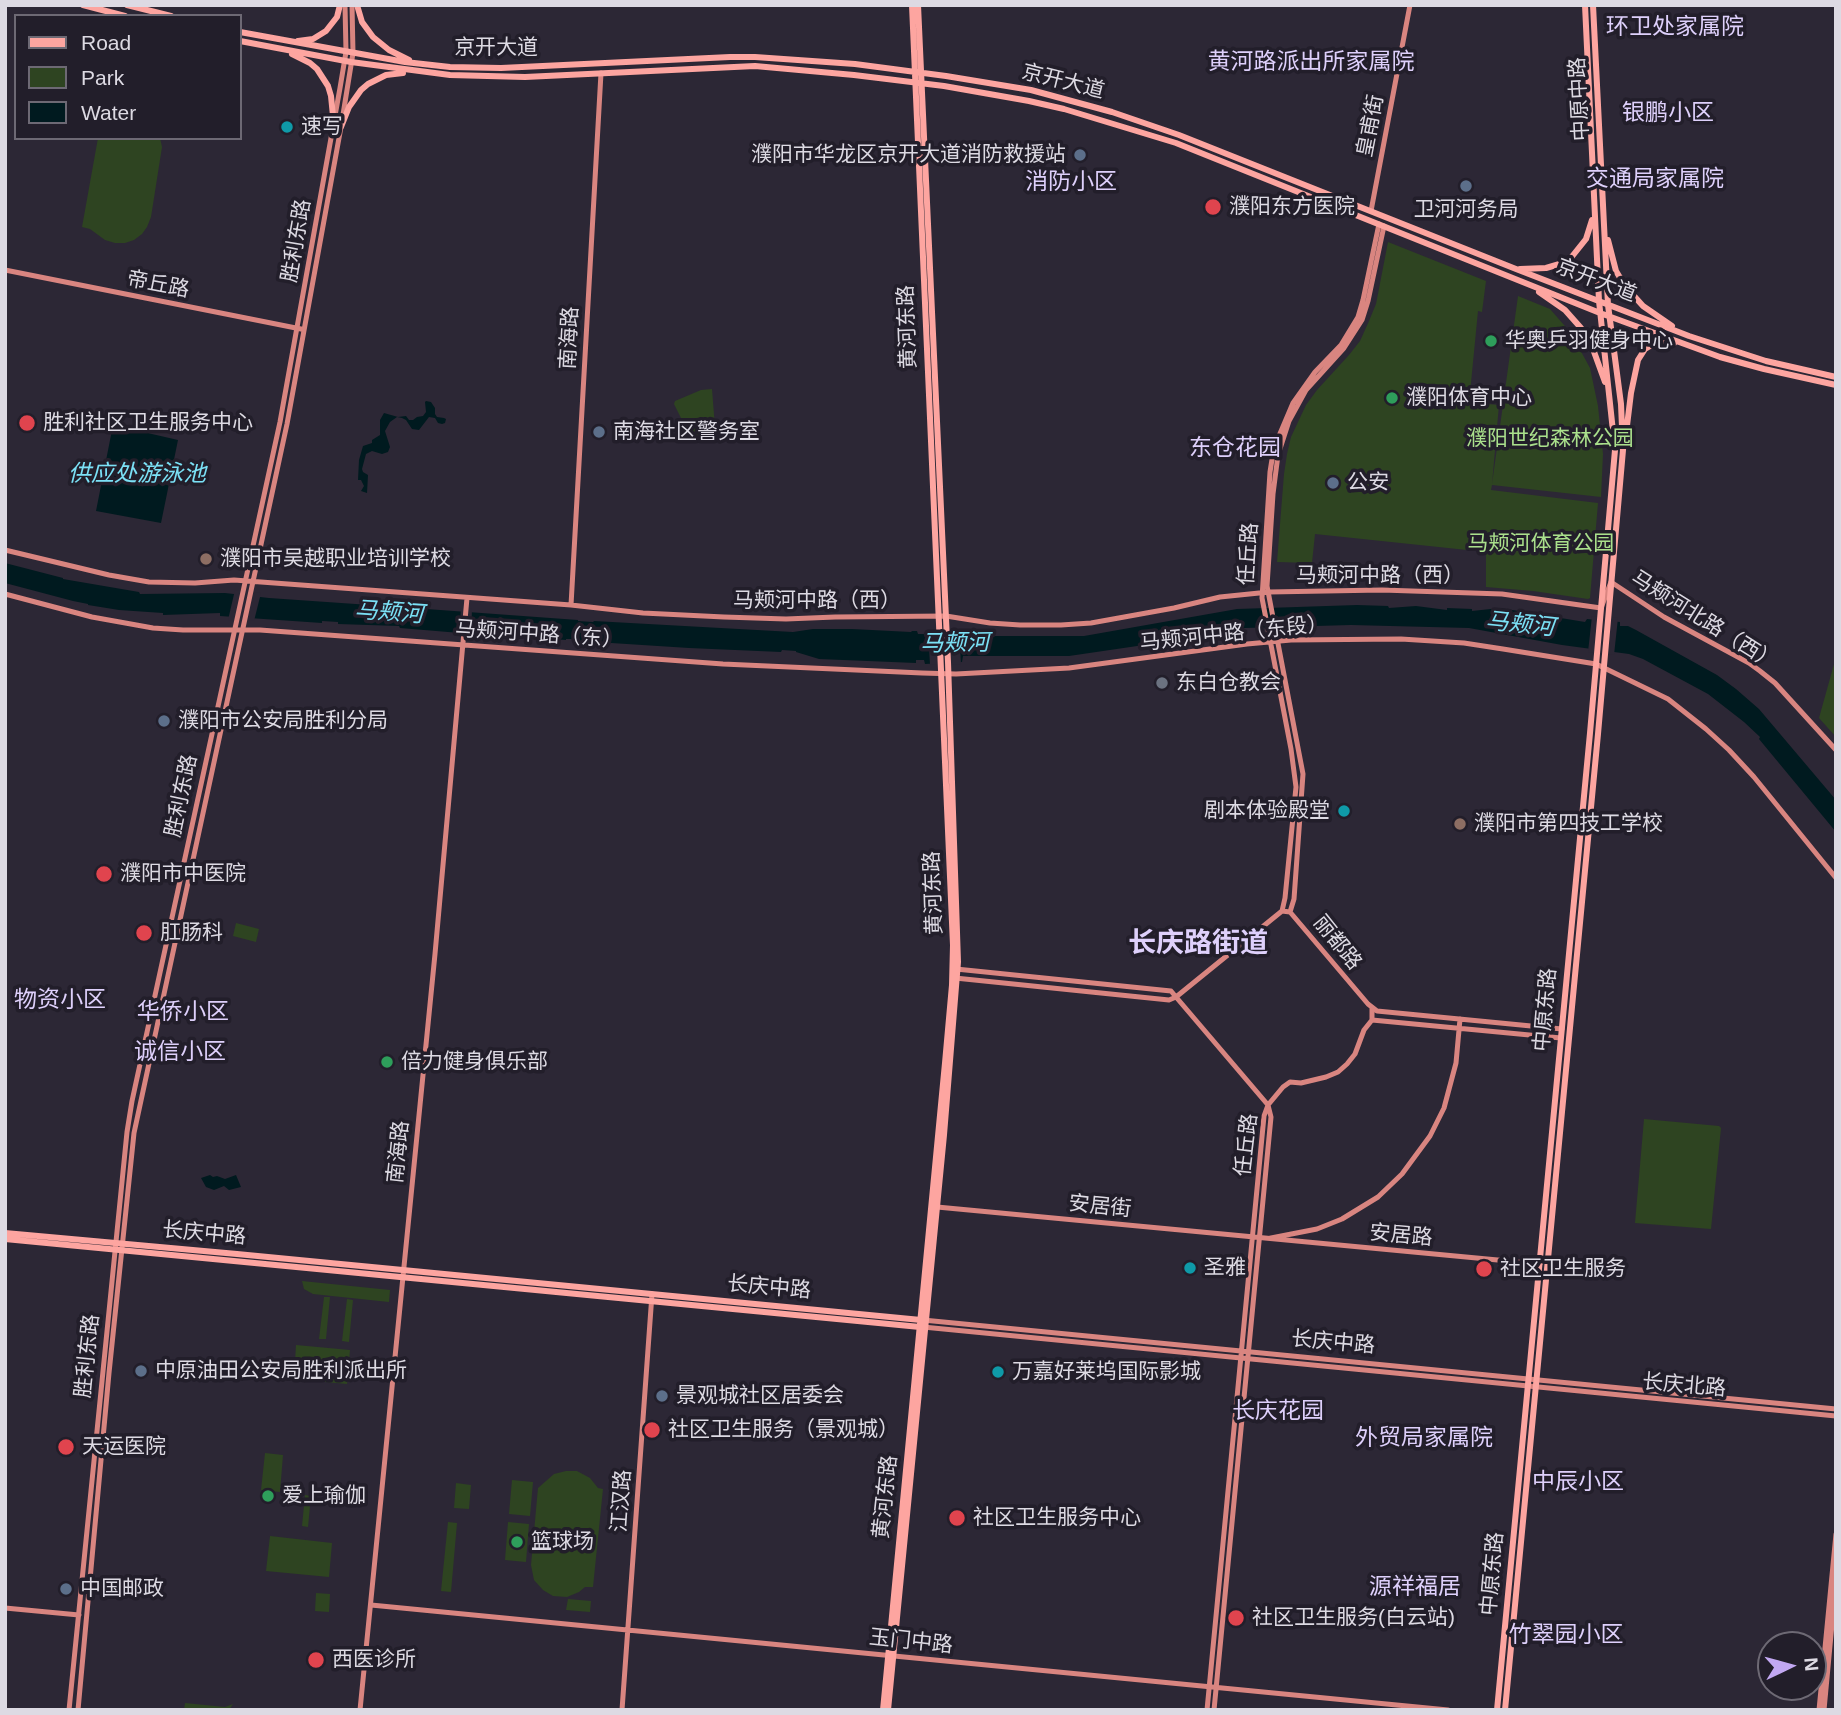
<!DOCTYPE html>
<html>
<head>
<meta charset="utf-8">
<style>
  body { margin:0 }
  #map { position:relative; width:1841px; height:1715px; overflow:hidden; background:#2c2735; font-family:Helvetica,sans-serif }
  canvas { display:block }
  .frame { position:absolute; inset:0; border:7px solid #dddae3; pointer-events:none }
  .legend { position:absolute; left:14px; top:14px; width:228px; height:126px; box-sizing:border-box; background:#221e2a; border:2px solid #6d6974; margin:0; padding:9px 12px; list-style:none; font-size:21px; color:#dddae3 }
  .legend li { display:flex; align-items:center; gap:14px; height:35px }
  .legend b { width:35px; border:2px solid #6d6974 }
  .north { position:absolute; left:1757px; top:1631px; width:70px; height:70px; box-sizing:border-box; background:#221e2a; border:2px solid #6d6974; border-radius:50%; rotate:85deg; font-size:19px; font-weight:700; line-height:28px; text-align:center; color:#dddae3 }
  .north::after { content:''; display:block; margin:auto; width:24px; height:32px; background:#c2a8f2; clip-path:polygon(50% 0,100% 100%,50% 72%,0 100%) }
</style>
</head>
<body>
<div id="map">
<canvas width="1841" height="1715"></canvas>
<div class="frame"></div>
<ul class="legend">
<li><b style="height:9px;background:#fda5a0"></b>Road</li>
<li><b style="height:19px;background:#2e4421"></b>Park</li>
<li><b style="height:19px;background:#001a1f"></b>Water</li>
</ul>
<div class="north">N</div>
</div>
<script>
const context = document.querySelector('canvas').getContext('2d');
context.lineJoin = 'round';
function paint(path, color) {
  context.fillStyle = color;
  context.fill(path, 'evenodd');
}
function toPath(rows) {
  const path = new Path2D();
  for (const r of rows) {
    path.moveTo(r[0], r[1]);
    for (let i = 2; i < r.length; i += 2) path.lineTo(r[i], r[i + 1]);
  }
  return path;
}
function stroke(path, color, width, dash) {
  context.strokeStyle = color;
  context.lineWidth = width;
  context.lineCap = dash ? 'butt' : 'round';
  context.setLineDash(dash || []);
  context.stroke(path);
}
function drawText(font, color, halo, rows, align = 'center') {
  context.font = font + ' Helvetica,"Noto Sans SC",sans-serif';
  context.lineWidth = 7;
  context.setLineDash([]);
  context.textBaseline = 'middle';
  context.strokeStyle = halo;
  context.fillStyle = color;
  for (const [text, x, y, turn = 0] of rows) {
    context.save();
    context.translate(x, y);
    context.rotate((+turn || 0) * Math.PI / 180);
    context.textAlign = isNaN(turn) ? turn : align;
    if (halo) context.strokeText(text, 0, 0);
    context.fillText(text, 0, 0);
    context.restore();
  }
}
const green = toPath([
  [98,138,160,138,162,147,151,217,147,227,142,234,134,240,125,243,115,243,105,240,90,229,82,227],
  [1388,242,1486,281,1482,312,1478,311,1470,393,1477,403,1499,405,1492,484,1518,296,1550,309,1571,333,1590,368,1598,406,1603,454,1601,497,1492,485,1491,490,1598,503,1590,598,1588,599,1533,591,1486,587,1486,552,1315,534,1312,563,1277,562,1284,474,1287,454,1291,437,1306,405,1317,390,1349,355,1360,341,1369,321,1376,304],
  [712,389,716,440,696,441,690,436,674,404,675,401,701,390],
  [1836,657,1836,737,1819,718],
  [236,923,259,929,256,942,233,936],
  [1644,1119,1719,1126,1721,1128,1711,1229,1635,1223],
  [302,1281,390,1290,389,1302,313,1294,304,1289],
  [324,1297,330,1297,326,1339,319,1339],
  [347,1299,353,1300,349,1342,342,1341],
  [296,1345,350,1350,347,1384,294,1379],
  [265,1453,283,1455,280,1492,261,1490],
  [566,1471,577,1471,590,1478,598,1488,603,1489,593,1587,585,1587,579,1592,567,1597,553,1596,543,1590,534,1580,531,1565,538,1488,554,1474],
  [512,1480,533,1482,530,1516,509,1514],
  [456,1483,471,1485,469,1509,454,1508],
  [305,1495,311,1496,308,1527,302,1526],
  [448,1522,457,1523,451,1592,441,1591],
  [508,1522,529,1524,526,1562,505,1560],
  [270,1536,332,1543,329,1577,266,1571],
  [316,1593,330,1594,329,1612,315,1611],
  [568,1599,591,1601,590,1612,566,1610],
  [185,1703,225,1707,233,1704,229,1710,184,1710]
]);
const water = toPath([
  [426,401,431,402,435,408,435,414,437,417,444,418,446,419,445,423,442,424,438,423,435,418,429,417,419,430,412,429,406,420,402,418,397,417,390,422,385,431,390,447,388,452,382,454,372,451,366,454,362,469,363,472,368,475,367,493,361,491,364,486,361,480,358,480,359,460,363,446,372,443,372,440,380,435,380,420,384,413,398,417,406,416,409,420,413,420,417,417,423,416,426,412,425,402],
  [113,425,178,440,161,523,96,511],
  [5,563,63,578,63,579,139,592,140,594,225,593,269,598,370,605,370,607,384,608,385,606,578,620,578,621,593,622,594,621,793,632,813,629,852,629,911,632,912,631,917,631,918,634,926,634,927,631,962,630,962,636,1084,636,1237,609,1357,605,1388,606,1389,608,1416,606,1447,610,1447,608,1472,609,1472,611,1500,608,1585,622,1587,619,1620,622,1620,626,1628,626,1636,630,1717,675,1736,689,1759,709,1836,800,1836,832,1759,739,1760,737,1744,722,1708,694,1643,659,1629,654,1562,645,1469,628,1351,625,1245,628,1160,643,1159,641,1144,644,1144,645,1069,656,963,656,962,662,925,664,924,660,916,660,916,663,819,659,796,652,796,651,782,650,781,652,689,648,580,641,579,639,566,639,566,640,472,634,400,628,399,626,338,624,338,622,322,621,322,623,220,616,220,613,163,615,163,613,119,610,88,605,88,604,73,601,5,583],
  [210,1175,213,1177,217,1176,225,1179,236,1175,241,1187,229,1190,224,1186,214,1190,206,1187,201,1178]
]);
const pier = toPath([
  [235,590,261,593,254,621,228,620],
  [461,608,472,609,471,637,459,636],
  [1592,616,1618,618,1614,655,1588,652],
  [959,629,961,664,930,665,928,630]
]);
const secondary = toPath([
  [1371,211,1410,5],
  [5,270,301,329],
  [5,550,109,575,149,582,195,583,234,580,571,605,643,613,724,617,786,619,835,617,946,616,990,623,1020,625,1061,625,1091,623,1174,608,1220,597,1269,592,1382,590,1502,594,1601,608,1611,582,1664,617,1749,663,1760,671,1775,683,1836,750],
  [5,594,92,617,153,628,183,630,260,630,723,664,922,673,956,674,1069,668,1247,644,1291,640,1401,639,1464,643,1503,649,1596,664,1668,699,1706,729,1729,750,1754,777,1836,878],
  [571,605,601,73],
  [1282,911,1285,898,1296,787,1291,749,1262,598,1270,472,1273,453,1279,436,1293,403,1315,372,1341,345,1358,317,1363,300,1379,224],
  [1290,912,1294,899,1303,774,1267,586,1273,494,1278,455,1289,421,1306,390,1344,348,1362,320,1368,301,1384,226],
  [956,969,1171,991,1176,997],
  [955,978,1169,1000,1176,997],
  [1372,1008,1372,1020,1561,1038],
  [937,1207,1540,1264],
  [1271,1238,1317,1229,1342,1219,1378,1197,1402,1174,1430,1136,1444,1108,1456,1063,1460,1019],
  [923,1320,1836,1409],
  [923,1327,1836,1416],
  [371,1605,1448,1710],
  [5,1608,79,1615],
  [69,1710,127,1132,132,1101,280,422,340,88,346,52,345,5],
  [78,1710,109,1373,134,1133,287,424,341,127,353,53,352,5],
  [360,1710,435,954,467,598],
  [622,1710,652,1294],
  [1207,1710,1264,1116,1268,1105,1283,1087,1290,1082,1301,1083,1326,1077,1338,1072,1347,1064,1355,1054,1364,1030,1372,1020],
  [1214,1710,1271,1117,1268,1105,1176,997,1282,911,1290,912,1368,1004,1377,1011,1562,1029],
  [1819,1710,1836,1534],
  [1824,1710,1836,1581]
]);
const primary = toPath([
  [83,5,125,16],
  [127,5,171,16],
  [357,5,362,22,373,37,389,50,409,60],
  [240,32,405,62,450,67,501,68,730,57,755,57,855,64,946,76,1031,90,1112,112,1179,135,1516,269,1689,336,1766,361,1836,377],
  [240,41,351,62,450,75,525,77,755,66,854,75,944,86,1029,101,1064,109,1176,143,1600,313,1720,357,1764,369,1836,385],
  [298,41,313,39,326,31,337,17,340,5],
  [292,54,310,63,317,69,328,86,331,96,334,126],
  [341,127,349,107,361,90,368,84,386,75,403,73],
  [1608,240,1616,271,1625,286,1643,306,1672,326],
  [1520,269,1546,268,1563,263,1570,259,1586,239,1592,220],
  [1539,292,1565,310,1581,328,1593,349,1605,382],
  [1626,434,1631,393,1638,360,1645,349,1650,346,1656,343,1674,343],
  [5,1233,237,1254,921,1320],
  [5,1239,920,1327],
  [883,1710,945,1063,952,985,953,945,912,5],
  [888,1710,944,1135,958,962,948,662,918,5],
  [1497,1710,1590,733,1615,450,1599,301,1585,5],
  [1505,1710,1598,734,1623,450,1621,404,1608,305,1593,5]
]);
const markers = [
  [287,127,7,"#0f9aa8"],
  [1080,155,7,"#5c6f8a"],
  [1466,186,7,"#5c6f8a"],
  [1213,207,9,"#e0444e"],
  [1491,341,7,"#2e9e5b"],
  [1392,398,7,"#2e9e5b"],
  [27,423,9,"#e0444e"],
  [599,432,7,"#5c6f8a"],
  [1333,483,7,"#5c6f8a"],
  [206,559,7,"#8d6e63"],
  [1162,683,7,"#6b7280"],
  [164,721,7,"#5c6f8a"],
  [1344,811,7,"#0f9aa8"],
  [1460,824,7,"#8d6e63"],
  [104,874,9,"#e0444e"],
  [144,933,9,"#e0444e"],
  [387,1062,7,"#2e9e5b"],
  [1190,1268,7,"#0f9aa8"],
  [1484,1269,9,"#e0444e"],
  [141,1371,7,"#5c6f8a"],
  [998,1372,7,"#0f9aa8"],
  [662,1396,7,"#5c6f8a"],
  [652,1430,9,"#e0444e"],
  [66,1447,9,"#e0444e"],
  [268,1496,7,"#2e9e5b"],
  [957,1518,9,"#e0444e"],
  [517,1542,7,"#2e9e5b"],
  [66,1589,7,"#5c6f8a"],
  [1236,1618,9,"#e0444e"],
  [316,1660,9,"#e0444e"]
];
const streetNames = [
  ["京开大道",496,48],
  ["京开大道",1063,82,14],
  ["中原中路",1580,99,-93],
  ["皇甫街",1371,126,-79],
  ["胜利东路",297,241,-80],
  ["京开大道",1596,281,21],
  ["帝丘路",158,285,11],
  ["黄河东路",908,327,-92],
  ["南海路",570,338,-87],
  ["任丘路",1249,554,-86],
  ["马颊河中路（西）",1380,576],
  ["马颊河中路（西）",817,601],
  ["马颊河北路（西）",1704,621,32],
  ["马颊河中路（东段）",1234,634,-6],
  ["马颊河中路（东）",539,635,4],
  ["胜利东路",182,796,-78],
  ["黄河东路",934,893,-92],
  ["丽都路",1337,943,51],
  ["中原东路",1546,1010,-85],
  ["任丘路",1247,1145,-83],
  ["南海路",399,1152,-84],
  ["安居街",1100,1207,6],
  ["长庆中路",204,1234,5],
  ["安居路",1401,1236,5],
  ["长庆中路",769,1288,5],
  ["长庆中路",1333,1343,5],
  ["胜利东路",88,1356,-84],
  ["长庆北路",1684,1386,5],
  ["黄河东路",886,1497,-84],
  ["江汉路",622,1501,-86],
  ["中原东路",1493,1574,-85],
  ["玉门中路",911,1642,6]
];
const poiNames = [
  ["速写",301,127],
  ["濮阳市华龙区京开大道消防救援站",1066,155,"right"],
  ["濮阳东方医院",1229,207],
  ["卫河河务局",1466,210,"center"],
  ["华奥乒羽健身中心",1505,341],
  ["濮阳体育中心",1406,398],
  ["胜利社区卫生服务中心",43,423],
  ["南海社区警务室",613,432],
  ["公安",1347,483],
  ["濮阳市吴越职业培训学校",220,559],
  ["东白仓教会",1176,683],
  ["濮阳市公安局胜利分局",178,721],
  ["剧本体验殿堂",1330,811,"right"],
  ["濮阳市第四技工学校",1474,824],
  ["濮阳市中医院",120,874],
  ["肛肠科",160,933],
  ["倍力健身俱乐部",401,1062],
  ["圣雅",1204,1268],
  ["社区卫生服务",1500,1269],
  ["中原油田公安局胜利派出所",155,1371],
  ["万嘉好莱坞国际影城",1012,1372],
  ["景观城社区居委会",676,1396],
  ["社区卫生服务（景观城）",668,1430],
  ["天运医院",82,1447],
  ["爱上瑜伽",282,1496],
  ["社区卫生服务中心",973,1518],
  ["篮球场",531,1542],
  ["中国邮政",80,1589],
  ["社区卫生服务(白云站)",1252,1618],
  ["西医诊所",332,1660]
];
const parkNames = [
  ["濮阳世纪森林公园",1550,439],
  ["马颊河体育公园",1541,544]
];
const neighbourhoodNames = [
  ["环卫处家属院",1675,28],
  ["黄河路派出所家属院",1311,63],
  ["银鹏小区",1668,114],
  ["交通局家属院",1655,180],
  ["消防小区",1071,183],
  ["东仓花园",1235,449],
  ["物资小区",60,1001],
  ["华侨小区",183,1013],
  ["诚信小区",180,1053],
  ["长庆花园",1278,1412],
  ["外贸局家属院",1424,1439],
  ["中辰小区",1578,1483],
  ["源祥福居",1415,1588],
  ["竹翠园小区",1566,1636]
];
const waterNames = [
  ["供应处游泳池",137,475],
  ["马颊河",389,613,4],
  ["马颊河",1520,625,6],
  ["马颊河",955,644,-1]
];
const districtNames = [
  ["长庆路街道",1198,944]
];
paint(green, '#2e4421');
paint(water, '#001a1f');
paint(pier, '#2c2735');
stroke(secondary, '#d98580', 5);
stroke(primary, '#fda5a0', 6);
for (const [x, y, r, color] of markers) {
  const dot = new Path2D();
  dot.arc(x, y, r, 0, 2 * Math.PI);
  context.fillStyle = color;
  context.fill(dot);
  stroke(dot, '#221e2a', 2.5);
}
drawText('21px', '#dddae3', '#221e2a', streetNames);
drawText('21px', '#dddae3', '#221e2a', poiNames, 'left');
drawText('21px', '#aae08c', '#221e2a', parkNames);
drawText('23px', '#ded0fb', '#221e2a', neighbourhoodNames);
drawText('italic 23px', '#7be1f6', '#221e2a', waterNames);
drawText('bold 28px', '#ded0fb', '#221e2a', districtNames);
</script>
</body>
</html>
